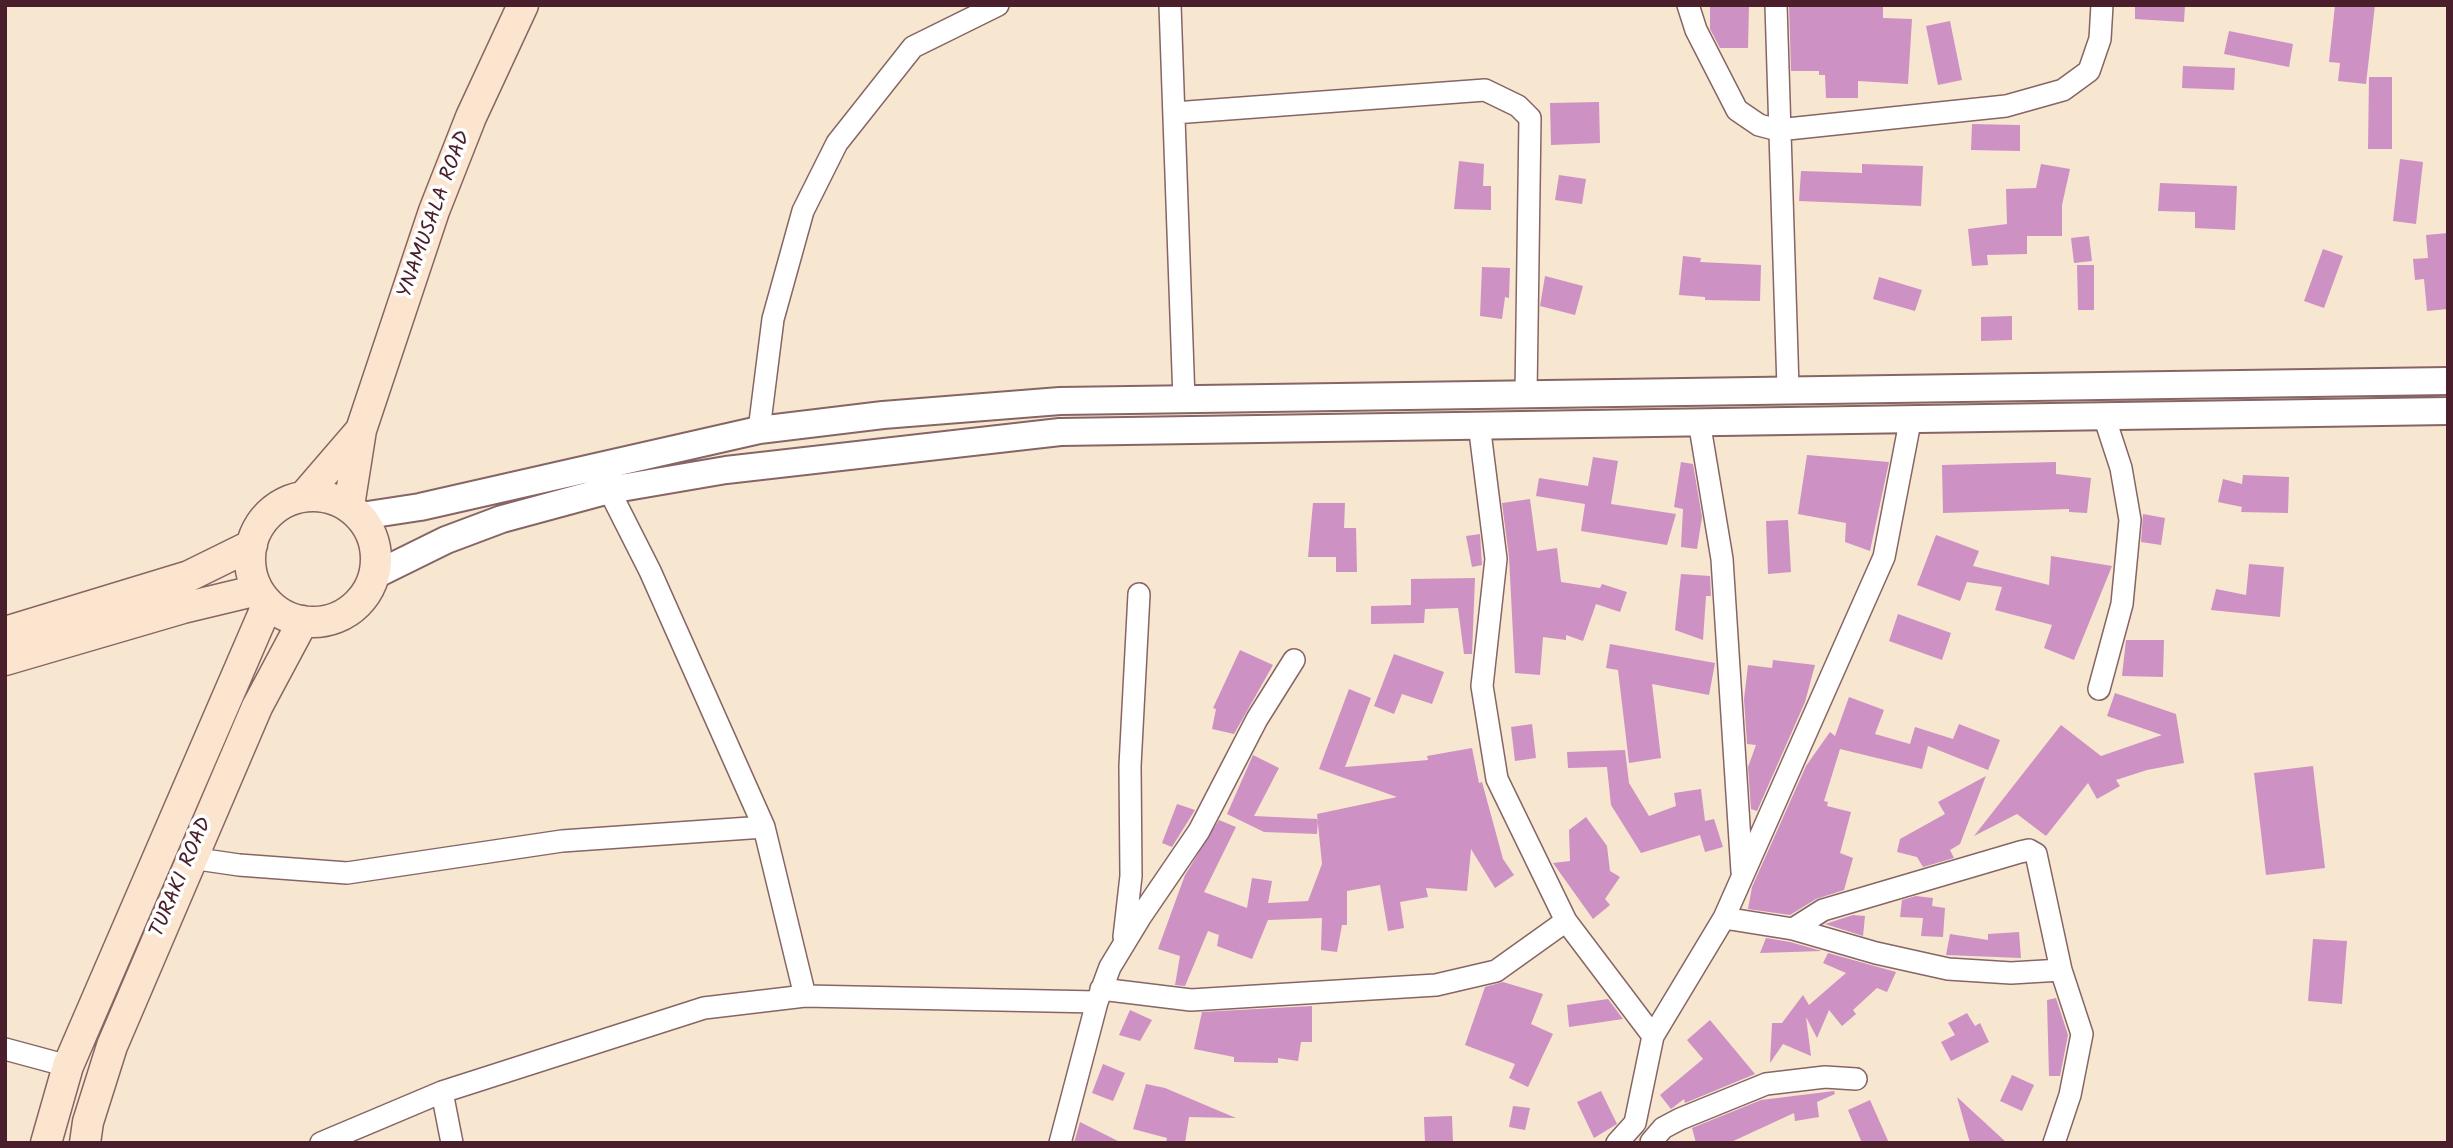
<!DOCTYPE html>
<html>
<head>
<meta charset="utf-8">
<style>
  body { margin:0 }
  #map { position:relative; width:2453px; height:1148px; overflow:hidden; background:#f7e6d0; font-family:Kalam,sans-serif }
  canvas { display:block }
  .frame { position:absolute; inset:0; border:7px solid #4a1f2b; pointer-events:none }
</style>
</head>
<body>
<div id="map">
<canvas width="2453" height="1148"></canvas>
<div class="frame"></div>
</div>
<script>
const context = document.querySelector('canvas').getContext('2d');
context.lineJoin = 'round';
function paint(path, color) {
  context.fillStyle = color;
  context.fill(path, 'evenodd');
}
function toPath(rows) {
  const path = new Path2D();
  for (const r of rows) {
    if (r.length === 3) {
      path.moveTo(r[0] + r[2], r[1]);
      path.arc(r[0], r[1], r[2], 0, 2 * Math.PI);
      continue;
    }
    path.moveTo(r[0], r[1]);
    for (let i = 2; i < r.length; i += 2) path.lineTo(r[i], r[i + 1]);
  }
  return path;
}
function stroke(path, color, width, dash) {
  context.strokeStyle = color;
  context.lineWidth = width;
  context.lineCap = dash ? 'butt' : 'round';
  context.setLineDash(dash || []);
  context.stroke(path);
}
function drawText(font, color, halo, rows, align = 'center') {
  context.font = font + ' Kalam,sans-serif';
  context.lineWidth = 7;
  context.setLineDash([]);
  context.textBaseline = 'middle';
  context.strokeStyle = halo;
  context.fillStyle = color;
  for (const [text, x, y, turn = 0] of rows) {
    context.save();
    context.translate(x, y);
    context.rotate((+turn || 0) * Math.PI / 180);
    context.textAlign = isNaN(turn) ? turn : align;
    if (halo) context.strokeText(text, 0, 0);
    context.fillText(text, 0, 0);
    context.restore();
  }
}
const building = toPath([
  [1710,5,1749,5,1748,48,1720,48,1710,29],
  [1789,5,1883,5,1883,18,1912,19,1908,84,1858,81,1858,98,1826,98,1825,75,1819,75,1819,71,1791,71],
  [2135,5,2185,5,2184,22,2135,19],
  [2335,5,2375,5,2366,84,2338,81,2340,63,2329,62],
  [1950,21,1962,80,1938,85,1926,26],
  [2229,31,2293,44,2289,67,2224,54],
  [2183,66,2235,68,2234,90,2182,88],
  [2369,77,2392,77,2392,149,2368,149],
  [1599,102,1600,143,1551,145,1550,103],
  [1972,124,2020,125,2020,151,1971,150],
  [2400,159,2423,162,2416,224,2393,221],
  [1459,161,1484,164,1483,186,1491,186,1491,210,1454,209],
  [1862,164,1923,166,1921,206,1799,201,1801,171,1862,173],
  [2041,164,2070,169,2062,205,2062,236,2027,236,2027,254,1987,255,1988,265,1972,266,1968,229,2007,224,2006,189,2036,188],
  [1559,175,1586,179,1582,204,1555,200],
  [2160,183,2237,186,2235,230,2195,228,2195,212,2158,211],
  [2448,233,2448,309,2427,311,2424,279,2415,280,2413,259,2428,258,2426,235],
  [2089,236,2092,261,2074,263,2071,238],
  [2323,249,2343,256,2324,308,2304,301],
  [1683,256,1701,258,1700,262,1761,265,1760,301,1705,300,1705,297,1679,295],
  [2077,265,2094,265,2094,310,2078,310],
  [1482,267,1510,268,1509,298,1505,297,1502,319,1480,316],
  [1545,276,1583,286,1575,315,1540,306],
  [1879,277,1922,290,1915,311,1873,299],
  [2012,316,2012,340,1981,341,1981,317],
  [1807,455,1889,462,1870,551,1845,542,1846,523,1798,514],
  [1593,457,1618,461,1611,504,1676,514,1667,545,1581,531,1585,504,1536,496,1539,478,1588,486],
  [1681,462,1693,464,1702,517,1697,549,1681,547,1683,509,1674,507],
  [2056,462,2056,474,2091,478,2087,513,2069,512,2069,509,1943,513,1942,465],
  [2243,475,2289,477,2288,513,2241,512,2242,507,2218,502,2223,479,2242,484],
  [1530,499,1537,551,1557,548,1561,582,1600,588,1602,584,1627,592,1620,612,1596,604,1583,641,1566,635,1566,640,1543,637,1540,675,1515,673,1509,557,1502,503],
  [1313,503,1345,503,1344,528,1356,528,1357,572,1336,572,1336,557,1308,557],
  [2143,514,2165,518,2161,545,2141,542],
  [1788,520,1791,572,1768,574,1766,521],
  [1480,534,1482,565,1472,567,1466,536],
  [1936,535,1979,551,1973,566,2049,585,2051,556,2112,566,2074,660,2044,648,2052,625,1995,610,2002,587,1967,582,1960,601,1917,585],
  [2249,564,2284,567,2280,617,2211,610,2216,589,2246,595],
  [1681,574,1710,576,1711,596,1706,596,1703,640,1675,630],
  [1475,578,1472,654,1464,654,1458,608,1425,609,1424,623,1371,624,1371,606,1411,605,1411,579],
  [1898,614,1951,633,1942,660,1889,641],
  [2126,640,2164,640,2163,677,2122,676],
  [1610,644,1715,663,1709,695,1652,684,1661,758,1629,763,1618,670,1606,668],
  [1240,650,1273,665,1234,734,1212,729,1216,709,1213,708],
  [1394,654,1444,672,1432,704,1402,694,1394,714,1374,706],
  [1773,660,1815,665,1805,702,1757,811,1751,809,1748,767,1756,745,1747,744,1744,699,1748,665,1772,668],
  [1349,689,1371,698,1345,767,1428,760,1427,756,1472,748,1479,783,1482,782,1503,859,1514,875,1495,888,1471,849,1467,891,1426,888,1428,897,1400,902,1404,928,1388,931,1380,885,1347,891,1347,925,1342,925,1337,952,1321,950,1322,918,1268,920,1252,959,1217,946,1219,935,1208,931,1185,986,1175,985,1180,956,1158,949,1185,875,1219,820,1236,827,1204,892,1247,908,1252,878,1272,881,1268,903,1308,901,1322,864,1317,814,1397,797,1319,769],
  [2115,693,2176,714,2184,763,2147,770,2116,780,2120,786,2097,799,2088,783,2046,836,2017,814,1974,836,2061,725,2101,756,2162,735,2107,716],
  [1849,697,1884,710,1875,734,1910,744,1915,727,1953,739,1959,724,2000,740,1988,770,1928,746,1922,769,1840,749,1824,801,1828,802,1827,806,1851,812,1840,853,1853,858,1844,890,1816,899,1790,915,1748,909,1752,887,1806,766,1830,732,1835,736],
  [1532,724,1536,758,1515,761,1511,727],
  [1625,750,1629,783,1649,816,1676,806,1674,793,1701,789,1705,821,1714,819,1723,847,1705,852,1700,835,1641,853,1611,805,1607,767,1568,768,1567,752],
  [1253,755,1279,768,1254,816,1318,819,1317,834,1264,832,1227,814],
  [2313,766,2325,868,2266,875,2254,773],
  [1986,776,1960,844,1950,850,1954,858,1923,867,1917,857,1897,852,1900,839,1945,814,1938,802],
  [1177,804,1195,810,1172,847,1162,843],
  [1586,817,1607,846,1610,871,1620,877,1605,899,1610,905,1593,919,1553,863,1570,861,1569,830],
  [1916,896,1933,898,1932,906,1945,908,1943,937,1921,936,1923,918,1900,917,1902,900],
  [1853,915,1865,916,1863,936,1825,924],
  [2019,932,2021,958,1946,955,1950,934,1988,940,1988,934],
  [1766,938,1790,942,1822,951,1760,953],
  [2313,939,2347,941,2342,1004,2308,1001],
  [1828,953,1896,972,1887,992,1877,988,1853,1010,1856,1014,1842,1026,1829,1010,1817,1038,1806,1017,1811,1056,1783,1044,1770,1063,1772,1023,1782,1023,1803,995,1809,1005,1846,973,1823,963],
  [1503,982,1543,994,1531,1024,1553,1034,1528,1087,1509,1078,1515,1064,1465,1045,1485,987],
  [2056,998,2068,1035,2060,1076,2049,1076,2047,1000],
  [1608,999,1623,1019,1569,1027,1567,1005],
  [1312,1006,1312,1042,1301,1042,1298,1061,1278,1058,1278,1063,1234,1062,1234,1057,1194,1049,1202,1012],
  [1130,1010,1152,1020,1140,1041,1119,1035],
  [1967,1013,1975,1026,1980,1023,1989,1042,1951,1061,1941,1042,1955,1035,1948,1023],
  [1710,1020,1755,1074,1685,1103,1684,1099,1671,1109,1660,1095,1703,1059,1687,1040],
  [1103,1064,1125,1073,1113,1101,1092,1093],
  [2012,1075,2034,1085,2022,1111,2000,1101],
  [1146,1084,1165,1088,1236,1118,1189,1117,1185,1143,1166,1143,1167,1138,1133,1129],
  [1601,1091,1617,1124,1594,1138,1577,1102],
  [1834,1091,1835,1094,1817,1102,1819,1117,1795,1121,1794,1113,1729,1143,1696,1143,1692,1128,1761,1100],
  [1957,1097,2007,1143,1970,1143],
  [1870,1100,1889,1143,1862,1143,1848,1110],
  [1513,1106,1530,1108,1525,1130,1509,1127],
  [1452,1116,1453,1143,1425,1143,1424,1117],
  [1080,1122,1122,1143,1074,1143]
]);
const minor = toPath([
  [1170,5,1184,400],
  [1688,5,1696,30,1737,110,1759,125,1778,130,2006,106,2063,90,2089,71,2100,39,2102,5],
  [1776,5,1788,388],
  [1174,113,1485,90,1518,106,1530,118,1526,394],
  [1699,421,1722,559,1742,872],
  [1479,424,1496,559,1482,686,1497,779,1566,921,1653,1036],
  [759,430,773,319,803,211,837,143,913,47,998,5],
  [609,490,650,571,764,827,805,996],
  [2099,689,2122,604,2130,520,2121,468,2104,416],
  [191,858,239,865,347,873,562,841,764,827],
  [1724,918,1793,929,1876,953,1948,969,2011,973,2061,970],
  [1793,929,1823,910,2020,852,2029,850,2036,854,2061,970,2082,1034,2070,1095,2054,1143],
  [1124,937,1131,876,1130,766,1139,594],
  [1101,989,1191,1000,1436,985,1496,971,1566,921],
  [5,1049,68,1066],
  [442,1092,452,1143],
  [1651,1142,1663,1128,1680,1119,1766,1084,1825,1077,1856,1079],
  [321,1143,442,1092,704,1008,805,996,1097,1002],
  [1060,1143,1097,1002,1110,967,1141,916,1199,831,1257,719,1294,660],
  [1617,1143,1635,1123,1653,1036,1724,918,1884,557,1910,422]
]);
const tertiary = toPath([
  [361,516,420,507,759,430,883,415,1060,401,2448,381],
  [375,575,446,540,502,519,609,490,726,470,1060,432,2448,411]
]);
const secondary = toPath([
  [305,495,361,430],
  [313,559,63],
  [349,506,361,430,434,211,471,117,523,5],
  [5,632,189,576,252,545],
  [5,660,183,608,258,590],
  [46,1143,68,1066,268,603],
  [85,1143,88,1122,112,1046,257,707,303,621]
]);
const streetNames = [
  ["YNAMUSALA ROAD",436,215,-70],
  ["TURAKI ROAD",183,878,-67]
];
paint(building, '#ce91c4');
stroke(minor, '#876565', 24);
stroke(tertiary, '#876565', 30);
stroke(secondary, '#876565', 33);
stroke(minor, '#fff', 21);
stroke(tertiary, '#fff', 26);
stroke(secondary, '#fbe5cf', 30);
drawText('21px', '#4a1f2b', '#fff', streetNames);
</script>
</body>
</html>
